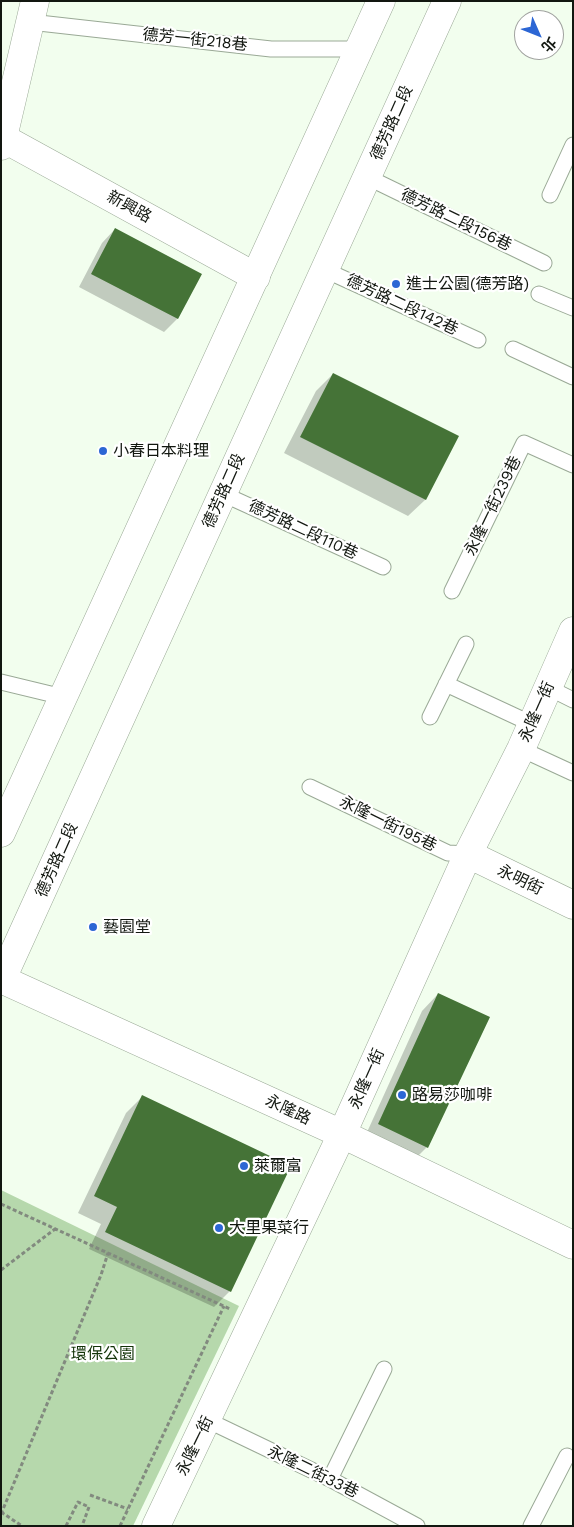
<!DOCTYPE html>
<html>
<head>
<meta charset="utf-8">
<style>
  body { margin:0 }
  #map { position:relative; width:574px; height:1527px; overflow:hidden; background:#f2feee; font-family:"Work Sans","Noto Sans TC",sans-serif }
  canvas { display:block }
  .frame { position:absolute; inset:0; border:2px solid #121710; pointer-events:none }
  .north { position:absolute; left:514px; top:10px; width:50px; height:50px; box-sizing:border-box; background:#fff; border:1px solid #a0a29f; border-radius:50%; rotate:134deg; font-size:14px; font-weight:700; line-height:20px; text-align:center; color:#121710 }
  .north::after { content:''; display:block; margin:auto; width:18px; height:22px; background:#2c66d4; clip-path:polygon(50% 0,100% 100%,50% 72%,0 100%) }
</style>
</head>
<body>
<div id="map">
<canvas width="574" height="1527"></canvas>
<div class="frame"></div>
<div class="north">北</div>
</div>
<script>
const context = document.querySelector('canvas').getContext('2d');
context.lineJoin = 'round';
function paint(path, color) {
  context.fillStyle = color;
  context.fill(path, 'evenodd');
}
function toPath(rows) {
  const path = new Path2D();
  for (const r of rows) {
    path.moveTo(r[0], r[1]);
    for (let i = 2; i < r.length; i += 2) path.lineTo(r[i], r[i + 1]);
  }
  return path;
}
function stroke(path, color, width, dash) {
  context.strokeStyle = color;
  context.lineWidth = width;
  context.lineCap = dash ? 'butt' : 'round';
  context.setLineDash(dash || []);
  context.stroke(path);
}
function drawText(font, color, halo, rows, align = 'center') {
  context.font = font + ' "Work Sans","Noto Sans TC",sans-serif';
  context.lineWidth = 4.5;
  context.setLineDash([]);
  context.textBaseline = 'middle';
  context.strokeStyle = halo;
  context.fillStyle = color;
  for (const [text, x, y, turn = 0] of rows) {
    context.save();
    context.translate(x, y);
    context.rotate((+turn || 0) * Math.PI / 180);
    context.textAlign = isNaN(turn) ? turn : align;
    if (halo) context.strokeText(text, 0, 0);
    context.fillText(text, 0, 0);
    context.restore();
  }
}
const green = toPath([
  [1,1190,239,1306,133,1526,1,1526]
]);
const shadow = toPath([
  [115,229,200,274,177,319,164,332,79,287,102,243],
  [333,374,457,437,425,500,408,516,284,453,316,391],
  [438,994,427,1147,410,1164,363,1141,422,1011],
  [142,1097,230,1291,214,1307,89,1249,101,1224,78,1213,126,1113]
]);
const building = toPath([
  [115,228,202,274,178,319,91,274],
  [333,373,459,436,426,500,300,437],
  [438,993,490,1017,428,1148,378,1124],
  [142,1095,291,1166,231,1292,105,1232,117,1207,94,1196]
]);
const path = toPath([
  [1,1204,230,1309],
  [1,1270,55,1229],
  [90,1495,128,1509],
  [1,1512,22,1526],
  [1,1514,101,1275,108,1253],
  [66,1526,78,1502,89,1507,82,1526],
  [120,1526,224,1306]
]);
const service = toPath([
  [30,22,271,49,360,49],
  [367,177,544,263],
  [550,195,573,145],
  [325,270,478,340],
  [539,294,573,308],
  [513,349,573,377],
  [223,494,383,567],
  [452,591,524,443,573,465],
  [1,682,63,697],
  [446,684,532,724],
  [549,688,573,700],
  [430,717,466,644],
  [521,749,573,773],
  [310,787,448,853,468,854],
  [207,1420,330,1479,417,1526],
  [330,1479,384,1369],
  [531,1526,567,1456]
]);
const minor = toPath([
  [1,137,256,277],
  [1,146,35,1],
  [468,854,573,905],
  [1,979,342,1134,573,1245],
  [156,1526,342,1134,468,854,521,749,573,631]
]);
const tertiary = toPath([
  [1,833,381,1],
  [1,981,447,1]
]);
const markers = [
  [396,284,5,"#2c66d4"],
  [103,451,5,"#2c66d4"],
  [93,927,5,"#2c66d4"],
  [402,1095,5,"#2c66d4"],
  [244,1166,5,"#2c66d4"],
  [219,1228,5,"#2c66d4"]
];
const streetNames = [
  ["德芳一街218巷",195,40,6],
  ["德芳路二段",392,123,-66],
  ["新興路",129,207,29],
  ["德芳路二段156巷",456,220,26],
  ["德芳路二段142巷",402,305,25],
  ["德芳路二段",224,491,-66],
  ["永隆一街239巷",493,506,-64],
  ["德芳路二段110巷",303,530,25],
  ["永隆一街",537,712,-66],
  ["永隆一街195巷",388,824,26],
  ["德芳路二段",57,860,-66],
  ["永明街",520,880,26],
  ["永隆一街",367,1079,-66],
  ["永隆路",288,1110,25],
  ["永隆一街",195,1446,-64],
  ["永隆二街33巷",313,1472,26]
];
const poiNames = [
  ["進士公園(德芳路)",406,284],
  ["小春日本料理",113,451],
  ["藝園堂",103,927],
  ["路易莎咖啡",412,1095],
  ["萊爾富",254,1166],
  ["大里果菜行",229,1228]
];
const parkNames = [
  ["環保公園",103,1354]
];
paint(green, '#b6d8ac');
paint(shadow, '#0003');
paint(building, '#457337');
stroke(service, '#9aa996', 17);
stroke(minor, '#9aa996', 29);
stroke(tertiary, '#9aa996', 29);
stroke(path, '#828a7f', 3, [4, 2.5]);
stroke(service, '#fff', 15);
stroke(minor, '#fff', 28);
stroke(tertiary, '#fff', 28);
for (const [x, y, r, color] of markers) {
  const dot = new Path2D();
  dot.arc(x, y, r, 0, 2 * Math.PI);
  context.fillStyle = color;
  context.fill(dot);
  stroke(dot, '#fff', 2);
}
drawText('16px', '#121710', '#fff', streetNames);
drawText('16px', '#121710', '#fff', poiNames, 'left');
drawText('16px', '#133408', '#fff', parkNames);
</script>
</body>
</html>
